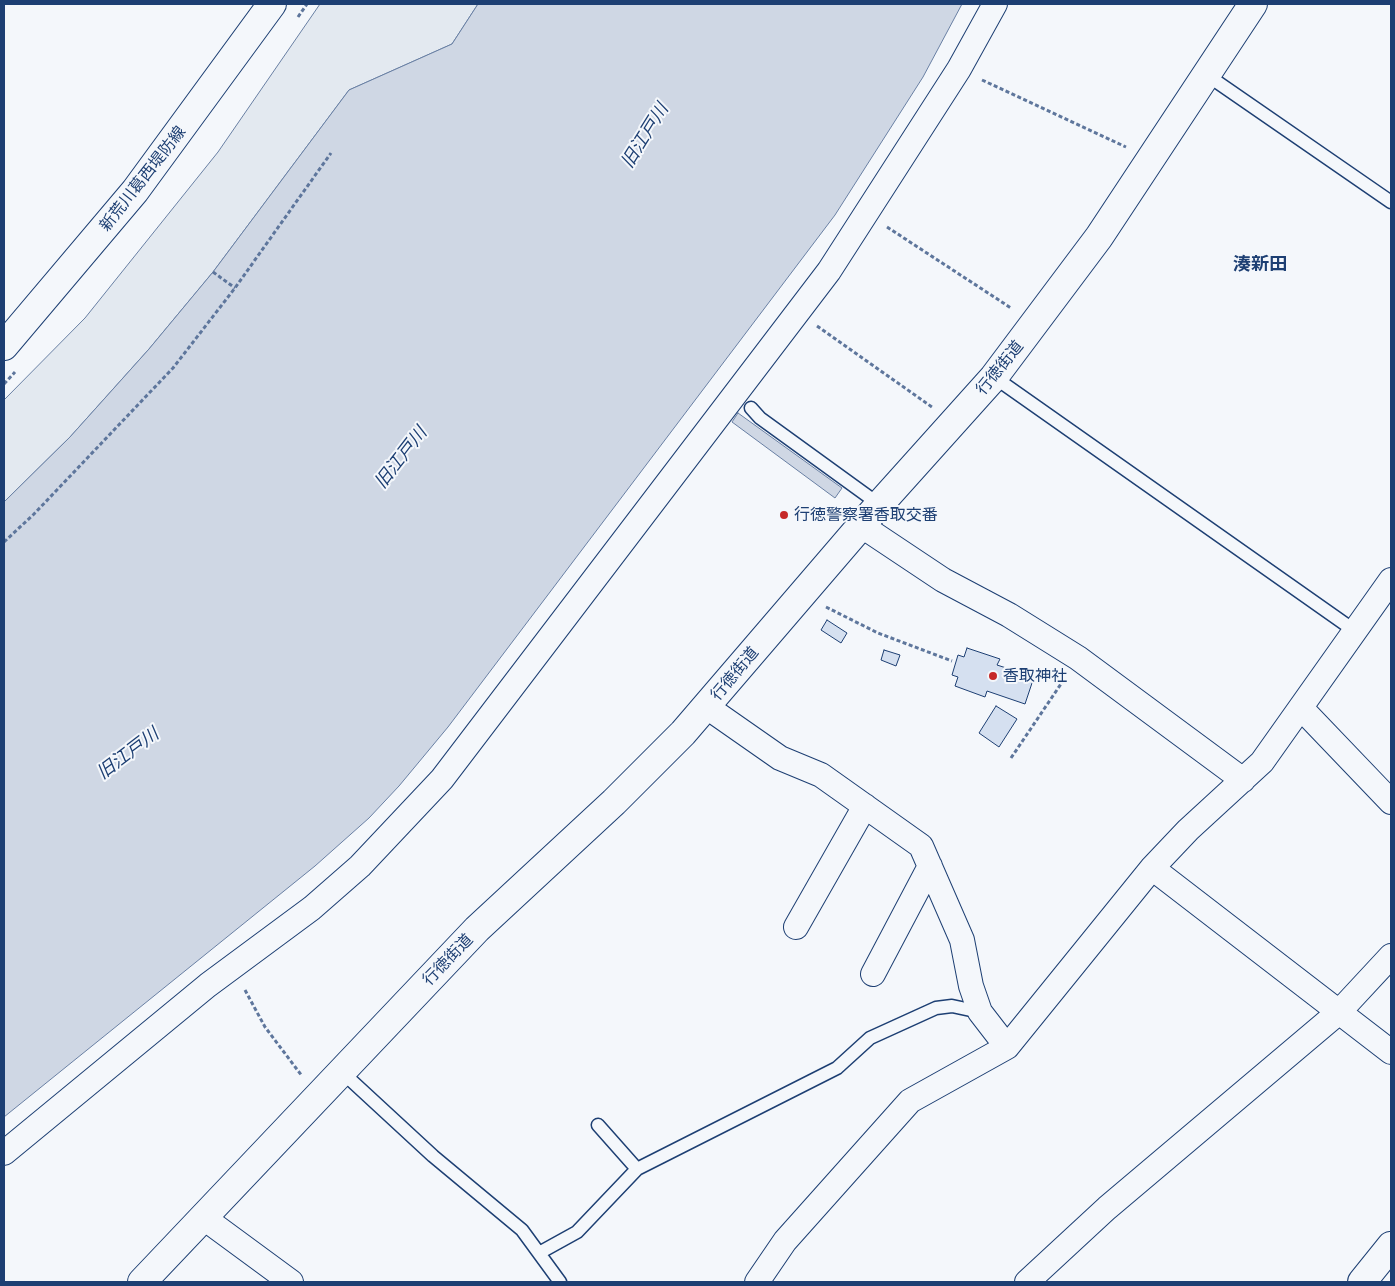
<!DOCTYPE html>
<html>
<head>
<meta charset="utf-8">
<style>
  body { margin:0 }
  #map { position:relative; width:1395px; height:1286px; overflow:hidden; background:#f4f7fb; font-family:"Roboto Serif",serif }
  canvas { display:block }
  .frame { position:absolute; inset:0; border:5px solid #1d3f73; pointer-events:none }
</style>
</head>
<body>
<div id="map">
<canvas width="1395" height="1286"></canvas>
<div class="frame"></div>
</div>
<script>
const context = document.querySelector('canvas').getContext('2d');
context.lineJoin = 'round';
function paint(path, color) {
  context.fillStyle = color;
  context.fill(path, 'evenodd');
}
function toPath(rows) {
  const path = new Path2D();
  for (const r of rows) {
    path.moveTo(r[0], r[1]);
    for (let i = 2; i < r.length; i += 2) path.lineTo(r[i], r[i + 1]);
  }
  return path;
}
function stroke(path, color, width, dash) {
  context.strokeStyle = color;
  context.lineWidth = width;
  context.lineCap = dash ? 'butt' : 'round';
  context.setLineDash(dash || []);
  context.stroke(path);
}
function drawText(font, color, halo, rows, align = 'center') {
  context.font = font + ' "Roboto Serif","Noto Sans JP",serif';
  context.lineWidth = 4;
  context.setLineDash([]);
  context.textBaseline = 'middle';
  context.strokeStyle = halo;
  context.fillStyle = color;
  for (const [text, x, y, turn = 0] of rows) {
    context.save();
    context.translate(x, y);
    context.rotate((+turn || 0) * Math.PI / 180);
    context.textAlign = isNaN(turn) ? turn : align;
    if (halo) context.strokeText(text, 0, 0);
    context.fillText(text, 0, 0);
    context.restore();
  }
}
const green = toPath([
  [320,4,478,4,452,44,349,90,213,272,149,349,70,437,4,502,4,400,85,318,218,152,320,4]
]);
const water = toPath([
  [478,4,962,4,923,77,835,215,448,727,399,786,369,818,315,866,4,1117,4,502,70,437,149,349,213,272,349,90,452,44,478,4],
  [738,413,842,488,835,498,732,422,738,413]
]);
const building = toPath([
  [827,620,847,633,841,643,821,630,827,620],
  [967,648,1000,659,997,665,1034,677,1025,704,987,691,985,697,955,686,958,677,952,675,958,655,964,657,967,648],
  [884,650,900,655,896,666,881,660,884,650],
  [996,706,1017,719,999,747,979,733,996,706]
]);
const path = toPath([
  [298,17,307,4],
  [982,80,1126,147],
  [887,227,1011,308],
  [213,272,235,288],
  [817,326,932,407],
  [4,384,15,372],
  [4,542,34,514,173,368,235,288,331,153],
  [826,607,878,633,952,661],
  [1011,758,1065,678],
  [245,990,265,1027,302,1076]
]);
const lane = toPath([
  [1207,75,1391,202],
  [994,377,1355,631],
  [751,408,760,418,880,505],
  [342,1072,433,1156,522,1230,560,1282],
  [598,1125,637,1169],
  [539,1253,577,1232,637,1169,837,1068,870,1038,936,1008,952,1006,980,1012]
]);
const street = toPath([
  [862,526,943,580,1009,615,1078,658,1243,780],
  [707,707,780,758,821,775,921,846,962,940,971,986,980,1012,1007,1047],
  [1301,708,1391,802],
  [1152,868,1391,1052],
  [796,927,865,806],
  [873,974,930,866],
  [4,1153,208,985,312,908,360,866,442,779,829,271,959,69,995,4],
  [204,1218,291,1282],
  [757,1282,785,1241,910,1101,1007,1047,1152,868,1188,830,1262,762,1391,580],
  [1027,1282,1107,1208,1339,1012,1391,956]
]);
const secondary = toPath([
  [4,346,135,191,272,4],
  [142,1282,477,929,614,802,683,733,871,514,994,377,1099,237,1253,4]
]);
const primary = toPath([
  [1362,1282,1391,1246]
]);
const markers = [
  [784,515,5,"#c62828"],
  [993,676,5,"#c62828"]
];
const streetNames = [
  ["新荒川葛西堤防線",143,179,-52],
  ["行徳街道",1000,368,-51],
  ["行徳街道",735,674,-50],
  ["行徳街道",448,960,-46]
];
const poiNames = [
  ["行徳警察署香取交番",794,515],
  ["香取神社",1003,676]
];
const waterNames = [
  ["旧江戸川",645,136,-58],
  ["旧江戸川",401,458,-52],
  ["旧江戸川",128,754,-37]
];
const neighbourhoodNames = [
  ["湊新田",1260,265]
];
paint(green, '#e3e9f0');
stroke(green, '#687fa3', 1);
paint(water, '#cfd7e4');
stroke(water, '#687fa3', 1);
paint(building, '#d5e0f0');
stroke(building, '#1d3f73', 1);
stroke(lane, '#1d3f73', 15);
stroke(street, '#1d3f73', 26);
stroke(secondary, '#1d3f73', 30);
stroke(primary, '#1d3f73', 30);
stroke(path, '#5e769c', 3, [4, 2.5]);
stroke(lane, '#f4f7fb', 12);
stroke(street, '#f4f7fb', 24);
stroke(secondary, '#f4f7fb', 28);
stroke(primary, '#f4f7fb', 28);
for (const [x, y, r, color] of markers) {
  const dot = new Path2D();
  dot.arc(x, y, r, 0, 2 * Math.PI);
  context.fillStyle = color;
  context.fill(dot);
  stroke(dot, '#f4f7fb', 2);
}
drawText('16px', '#1d3f73', '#f4f7fb', streetNames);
drawText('16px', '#1d3f73', '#f4f7fb', poiNames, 'left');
drawText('italic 18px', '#1d3f73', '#f4f7fb', waterNames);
drawText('bold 18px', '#1d3f73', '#f4f7fb', neighbourhoodNames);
</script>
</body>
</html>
